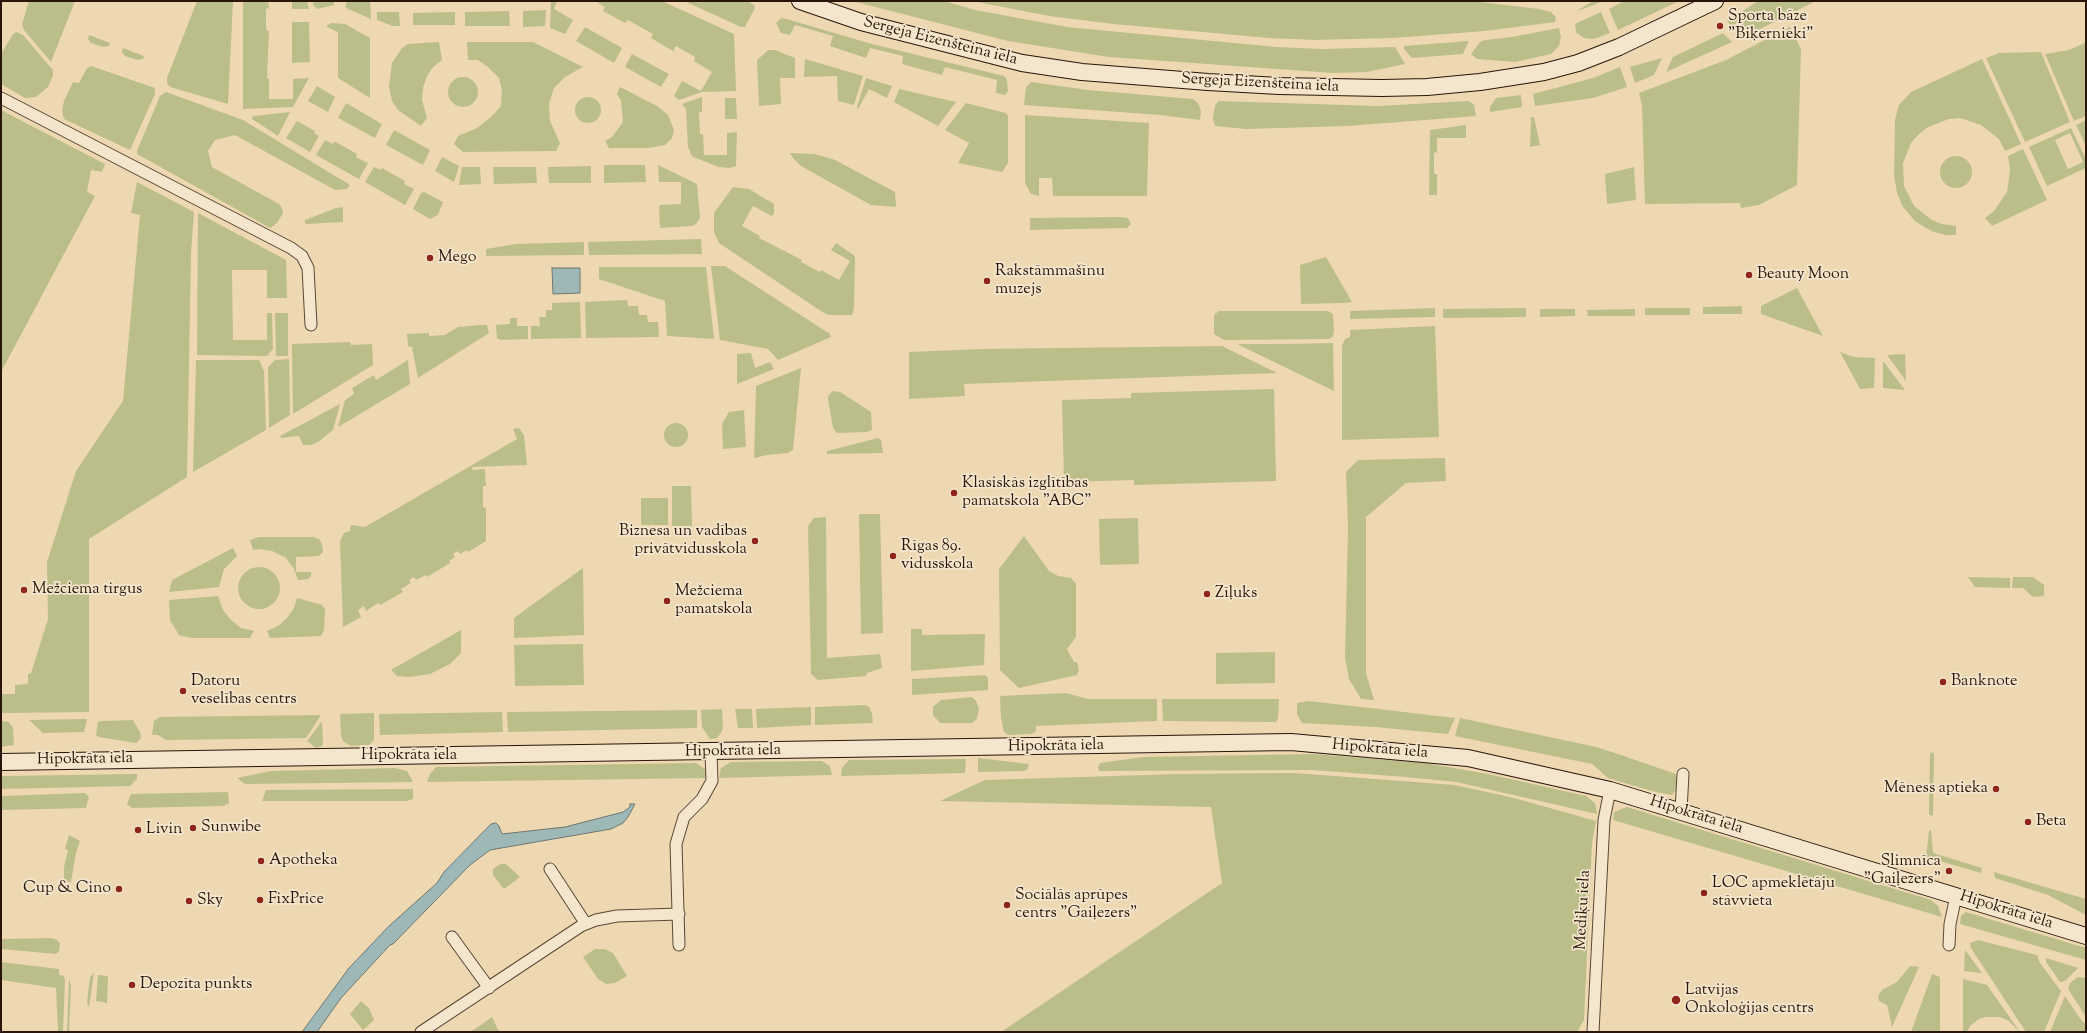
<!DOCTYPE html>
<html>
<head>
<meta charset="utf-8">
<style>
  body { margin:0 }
  #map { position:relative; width:2087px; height:1033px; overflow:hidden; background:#edd8b2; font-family:"Sorts Mill Goudy",serif }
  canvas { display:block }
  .frame { position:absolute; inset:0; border:2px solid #291509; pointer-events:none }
</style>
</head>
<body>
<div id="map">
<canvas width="2087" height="1033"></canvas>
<div class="frame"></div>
</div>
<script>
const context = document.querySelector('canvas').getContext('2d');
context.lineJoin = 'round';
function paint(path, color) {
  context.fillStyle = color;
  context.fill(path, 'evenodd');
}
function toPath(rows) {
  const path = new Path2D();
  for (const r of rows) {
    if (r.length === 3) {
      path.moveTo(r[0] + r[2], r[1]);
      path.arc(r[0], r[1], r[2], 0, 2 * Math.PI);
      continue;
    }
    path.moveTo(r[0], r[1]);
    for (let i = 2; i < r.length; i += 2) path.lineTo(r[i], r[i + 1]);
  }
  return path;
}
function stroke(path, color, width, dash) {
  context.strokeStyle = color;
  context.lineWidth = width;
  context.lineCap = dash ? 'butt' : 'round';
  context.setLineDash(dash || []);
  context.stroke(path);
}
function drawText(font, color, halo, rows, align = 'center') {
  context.font = font + ' "Sorts Mill Goudy",serif';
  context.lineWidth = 3.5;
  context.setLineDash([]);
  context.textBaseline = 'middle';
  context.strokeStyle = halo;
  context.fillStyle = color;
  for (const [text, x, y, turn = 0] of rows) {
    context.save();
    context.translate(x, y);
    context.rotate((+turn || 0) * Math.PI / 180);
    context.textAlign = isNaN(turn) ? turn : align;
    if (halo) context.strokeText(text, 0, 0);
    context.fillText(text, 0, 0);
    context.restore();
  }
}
const green = toPath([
  [29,1,75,1,51,62,24,30,22,24],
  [197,1,233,1,228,104,170,87,167,83,167,78],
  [243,1,268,1,269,8,266,9,266,30,269,31,267,78,269,79,269,99,293,99,293,79,309,78,293,107,243,109],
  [292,1,307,1,309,9,292,9],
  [313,1,334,1,334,5,317,9,313,5],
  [346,1,370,1,371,19,346,8],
  [551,1,557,1,554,9,573,20,565,34,550,28],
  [595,1,662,1,734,34,736,91,702,92,679,100,674,96,682,81,701,91,712,72,694,61,695,57,676,46,673,51,651,38,653,34,628,20,625,23,603,11,605,7],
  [684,1,747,1,754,5,755,8,745,27,741,27],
  [852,1,944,1,975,10,1067,27,1276,47,1322,49,1395,47,1405,64,1367,72,1333,73,1109,57,1008,41],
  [972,1,1472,1,1539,9,1551,12,1556,17,1555,22,1485,31,1393,38,1314,40,1269,38,1114,24,1049,16],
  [1593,1,1603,1,1578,11,1580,9],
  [1624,1,1679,1,1618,30,1609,9],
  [1758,1,1816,1,1742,38,1727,21],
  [546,10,545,26,523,27,523,11],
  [509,11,510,26,465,26,465,12],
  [377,12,399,12,400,26,393,26,377,20],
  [455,12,455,25,413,25,413,13],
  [1601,12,1610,33,1594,39,1584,38,1576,32,1575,24],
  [783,18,872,44,1004,76,1007,79,1008,91,1005,95,996,93,997,80,945,67,942,75,902,64,903,56,870,48,866,58,830,46,833,36,795,25,790,35,781,33,776,23,780,19],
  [292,22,309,22,310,62,292,63],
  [332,23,345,24,370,38,370,98,338,78,338,32,327,27,327,25],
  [585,27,622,48,614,63,576,41],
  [1790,27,1801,49,1797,185,1759,205,1741,208,1740,203,1645,204,1642,106,1639,93,1726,60],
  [1559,28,1561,37,1559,46,1551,54,1515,62,1477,59,1471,54,1480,42,1485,40,1512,37],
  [17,32,23,35,53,70,53,75,48,87,36,97,25,98,1,84,1,54,13,34],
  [1723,33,1732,42,1666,72,1673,57],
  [89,35,110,43,109,46,103,47,91,43,88,39],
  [1469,41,1463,54,1412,58,1404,49,1404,46],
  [439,42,442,60,433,67,427,76,423,88,422,100,427,118,421,126,398,110,392,101,389,87,392,63,402,48,408,44],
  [467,42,533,42,583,67,565,77,554,88,549,104,550,121,560,143,556,151,463,152,454,144,458,136,477,128,491,117,501,106,502,90,499,78,487,66,478,60,468,60],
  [2085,43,2086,116,2074,121,2045,54,2069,50],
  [123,48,144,56,143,59,137,60,125,56,122,52],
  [768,50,775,50,795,58,795,78,780,78,781,104,759,106,757,60],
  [2041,52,2070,122,2025,142,1986,58,1999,53],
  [632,54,669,74,661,87,625,67],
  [1662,58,1654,75,1635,83,1630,67],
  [805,59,863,76,854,105,838,101,837,76,804,77],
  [1982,59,2021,144,2005,151,1999,139,1981,125,1960,118,1949,119,1928,127,1919,134,1911,143,1903,163,1904,186,1914,206,1932,220,1942,224,1956,226,1956,235,1945,235,1931,231,1915,221,1903,207,1897,193,1894,175,1895,120,1899,105,1911,92],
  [91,66,155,88,155,94,130,150,64,119,62,111,64,101,73,82,79,83,87,68],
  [1620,67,1627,87,1593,98,1535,106,1533,94,1593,78],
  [463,92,15],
  [866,78,892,86,887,98,869,89,858,109,857,107],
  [1031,82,1088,90,1193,99,1198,103,1201,111,1200,120,1160,115,1024,105,1026,87],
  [317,86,335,97,328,112,308,101],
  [620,87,657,106,668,115,674,130,672,138,665,145,649,148,609,148,605,141,612,137,623,122,621,101,617,94],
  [899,89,956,102,938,126,894,102],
  [166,92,243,120,350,185,347,189,335,190,235,135,215,140,208,151,212,167,279,204,282,208,283,213,277,223,270,228,137,154,137,151,160,96],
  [1521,95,1522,107,1490,112,1490,107,1496,98],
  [588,110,13],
  [702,97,702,112,699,112,700,134,703,134,704,155,727,155,727,133,737,132,736,166,729,168,719,167,693,157,691,154,688,147,686,109,682,104],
  [725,98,736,98,737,119,725,119],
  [1218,101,1377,106,1469,101,1474,105,1476,116,1348,126,1246,129,1215,126,1213,118,1215,106],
  [346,103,382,124,375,138,338,118],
  [966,103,1006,113,1008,116,1008,163,1002,172,958,163,969,143,945,130],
  [1,110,105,164,102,172,91,170,87,192,95,196,1,372],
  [290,112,278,136,252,119,253,116],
  [1025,115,1149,123,1147,196,1053,196,1052,178,1039,178,1039,196,1031,194,1025,183],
  [1531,117,1534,117,1540,145,1530,147],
  [2086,120,2086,146,2076,125],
  [297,121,315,131,314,133,319,136,310,152,286,138],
  [1466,125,1466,138,1437,138,1437,152,1434,153,1434,174,1437,174,1437,195,1429,195,1430,130],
  [2071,128,2086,159,2086,168,2047,186,2029,147],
  [2070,133,2083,162,2068,169,2055,140],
  [394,130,430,150,423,165,386,145],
  [325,140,333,144,334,141,357,154,356,157,368,163,359,179,316,155],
  [2023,149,2047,200,1992,226,1985,218,1994,211,2007,192,2010,170,2008,156],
  [790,153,815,154,835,160,895,192,896,207,871,205,801,166,793,158],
  [1956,172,16],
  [442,157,459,166,454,182,435,171],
  [604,165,645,165,646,182,604,183],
  [658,165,697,184,700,218,696,224,692,226,660,228,659,207,660,205,681,204,681,182,659,182],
  [591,166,591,183,549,183,548,167],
  [374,167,381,170,382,168,405,181,404,184,414,189,405,205,365,182],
  [462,167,480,167,481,184,459,185],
  [493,167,536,167,537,183,494,184],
  [1634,167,1636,200,1607,204,1605,174],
  [137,182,194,212,191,253,187,477,89,539,89,712,1,713,1,694,15,694,15,685,28,684,28,674,31,673,48,619,47,562,76,471,123,401,140,215,131,213],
  [733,187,749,189,774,204,774,213,772,216,753,206,742,226,760,236,759,238,802,260,801,262,820,272,821,270,839,280,850,261,831,250,836,243,855,256,854,309,852,315,829,315,824,313,719,243,714,232,714,213],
  [424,192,443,202,438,215,430,219,413,209,421,193],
  [343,207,343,222,307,224,305,223,305,220,336,208],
  [198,213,286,260,287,298,267,298,267,270,232,270,233,340,267,340,267,313,272,313,273,349,267,356,197,355],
  [1121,217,1128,218,1131,224,1127,228,1030,230,1030,218],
  [701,239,702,254,589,255,588,242],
  [584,242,584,255,486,256,486,249,516,244],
  [1326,257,1352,302,1344,303,1301,304,1300,265],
  [711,266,725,266,830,334,831,337,778,360,768,349,720,340],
  [599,267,706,267,714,339,667,336,665,301,599,279],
  [1797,288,1823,336,1761,314,1761,306],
  [627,300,628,306,638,306,639,315,647,315,648,322,658,322,659,337,586,338,585,302],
  [580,302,581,338,531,339,531,326,540,326,539,317,546,317,546,310,552,310,552,303],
  [1742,306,1742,314,1703,314,1703,307],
  [1435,308,1435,317,1350,319,1350,311],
  [1526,308,1526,317,1443,318,1443,309],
  [1645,308,1690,308,1690,315,1645,315],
  [1540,309,1575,309,1575,316,1540,317],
  [1635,309,1635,316,1588,316,1587,310],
  [1219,311,1328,311,1333,314,1334,332,1333,336,1329,339,1224,340,1214,334,1214,315],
  [275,313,288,313,288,356,276,356],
  [510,318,517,318,517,326,528,326,528,339,501,340,497,338,496,325,510,324],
  [480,325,487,325,489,333,418,378,412,347,408,346,407,334,429,333,429,336,445,335,458,327],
  [1435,326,1439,437,1342,440,1342,346,1345,339,1350,337,1350,330],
  [350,342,351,345,372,344,373,365,293,414,292,344],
  [1333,343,1334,391,1237,344,1285,344],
  [1222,346,1277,373,964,384,965,396,909,399,909,352,983,349],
  [1840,352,1854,357,1875,358,1874,388,1860,389],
  [751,353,755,368,770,362,774,369,737,384,737,354],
  [1905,354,1906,381,1887,355],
  [289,359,290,415,269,428,268,367,275,360],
  [196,360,259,360,264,371,266,430,193,472],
  [408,360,410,384,338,427,345,400,354,394,352,388,374,375,376,380],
  [1883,361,1905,390,1883,388],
  [801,368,793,450,788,453,767,455,754,458,756,386],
  [1274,389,1276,481,1134,485,1134,480,1064,482,1062,400,1131,398,1131,393],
  [833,391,840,392,871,412,872,430,867,432,837,433,833,428,828,400,828,396],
  [340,404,333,430,318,442,311,445,303,445,299,436,281,438,280,436],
  [744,410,746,447,723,449,722,424,729,412],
  [676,435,12],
  [519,428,524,435,527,465,472,467,473,470,485,469,486,486,483,486,483,507,486,508,486,541,468,552,467,550,460,554,458,551,453,554,455,557,449,561,450,563,427,577,426,575,416,580,414,577,409,580,411,583,401,589,403,592,380,605,378,603,366,611,364,606,358,610,361,617,343,627,340,541,344,533,350,531,351,525,365,527,517,439,513,429],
  [878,438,881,440,883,453,827,454,827,451],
  [1445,458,1446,481,1406,483,1366,517,1366,673,1374,700,1361,699,1349,679,1345,658,1348,527,1346,472,1358,460],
  [672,486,691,486,692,526,672,526],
  [641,498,668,498,668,525,641,525],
  [859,514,880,514,883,633,861,634],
  [826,517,827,658,880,654,882,668,867,673,866,676,818,680,811,674,808,526,814,518],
  [1138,518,1139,564,1100,565,1099,519],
  [1024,536,1049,571,1058,576,1071,578,1076,584,1076,637,1067,649,1074,662,1077,662,1079,671,1077,675,1019,688,1000,670,999,569],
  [259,537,313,537,319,539,322,544,323,552,319,556,296,557,296,572,311,572,311,576,308,579,298,580,294,569,286,558,272,551,259,549,253,550,250,540],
  [233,548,237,556,224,569,219,587,169,592,172,580],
  [259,588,21],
  [583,568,584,635,514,638,514,618],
  [1968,577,2010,578,2010,588,1975,587],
  [2013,577,2033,577,2037,580,2044,585,2044,596,2033,597,2023,588,2012,588],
  [218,596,223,610,231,620,241,628,254,631,250,638,191,638,179,635,170,620,169,600],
  [297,598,322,605,325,609,324,630,321,636,270,638,267,631,278,626,287,618,294,608],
  [911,629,922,629,922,635,985,634,984,665,911,671],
  [461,630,461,653,450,664,430,674,410,677,397,676,391,670],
  [583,644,584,685,515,686,514,645],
  [1275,652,1275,683,1216,684,1216,653],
  [985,675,988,678,988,690,912,695,912,679],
  [1066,693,1088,699,1157,699,1157,721,1036,726,1036,731,1032,734,1008,735,1004,732,1001,718,1000,696],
  [972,697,976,701,979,709,977,719,972,723,940,723,933,715,933,707,941,700],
  [1162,699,1279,699,1278,718,1276,722,1271,722,1163,721],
  [1308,701,1353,706,1455,718,1448,734,1375,727,1302,723,1297,714,1297,703],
  [865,705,869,707,872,713,873,723,815,725,815,707],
  [811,707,811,725,757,728,756,709],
  [722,709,723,727,721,733,717,738,710,739,702,727,701,710],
  [735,709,752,709,753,728,738,728],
  [697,710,697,728,508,732,507,712],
  [502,712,503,732,380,735,379,714],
  [374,713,374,740,369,745,351,746,343,741,341,736,340,714],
  [321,715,306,738,166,740,158,735,152,735,154,721,160,717],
  [1460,718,1596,747,1618,754,1676,774,1676,790,1672,795,1655,792,1608,778,1592,764,1455,736],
  [87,719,84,732,43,733,29,720],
  [133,720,140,732,141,738,136,743,99,737,96,735,98,722,101,721],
  [1,721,9,722,13,728,14,745,1,747],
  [322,721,323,743,322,746,316,748,307,741],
  [1932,752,1934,754,1933,815,1932,816,1929,814,1930,754],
  [1313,754,1425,763,1488,774,1586,796,1595,803,1597,814,1456,782,1405,777,1312,770,1099,771,1098,767,1100,763,1143,757],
  [978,758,1029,764,1027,770,1022,771,978,772],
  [966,759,965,773,841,776,842,768,849,760],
  [822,761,830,766,832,775,719,778,721,768,731,762],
  [696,763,705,769,706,778,427,782,430,774,436,767],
  [395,768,407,771,413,782,245,784,237,778,271,771],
  [1294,773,1455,785,1514,798,1596,821,1592,843,1584,1020,1577,1032,1001,1032,1222,883,1211,807,940,801,985,780,1177,774],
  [137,774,137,779,130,786,1,789,1,777,4,776],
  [413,789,413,799,407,801,262,801,266,790],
  [228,792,229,803,223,806,132,808,127,804,131,794],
  [85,793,89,797,86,808,1,810,1,796],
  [1627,807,1931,900,1938,906,1942,917,1613,820,1614,812],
  [1931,830,1933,853,1982,868,1981,873,1926,857,1929,831],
  [69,835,80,841,76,853,71,882,64,881,64,867,68,850,65,849],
  [500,864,506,864,520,877,504,889,493,875,493,869],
  [1994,872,2086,899,2086,915,2048,895,1995,878],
  [1966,912,2086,948,2086,960,1960,924,1961,916],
  [51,938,57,940,60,944,59,951,56,954,1,949,1,939],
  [1978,940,2037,955,2040,963,2061,991,2044,1032,2026,1032,1971,948,1970,943],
  [595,949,605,949,613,953,627,976,615,983,606,984,598,979,583,957],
  [1965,950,1982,973,1964,971],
  [2046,958,2078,968,2065,981,2060,982,2046,962],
  [1,962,59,969,59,975,64,976,65,980,63,1032,58,1032,56,988,1,980],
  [1910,966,1919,967,1892,1027,1887,1005,1879,1001,1878,996,1882,990,1897,982],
  [94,973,89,1007,87,1003,90,977],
  [1932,974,1940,977,1940,1032,1911,1032],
  [98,975,108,976,107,1003,96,1001],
  [2078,977,2086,978,2086,1017,2068,989,2070,983],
  [69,979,71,985,69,1032,67,1032],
  [1963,979,1987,985,2020,1032,2009,1021,2000,1017,1985,1017,1979,1019,1970,1026,1967,1032,1963,1032],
  [2065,996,2079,1017,2086,1025,2086,1032,2050,1032],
  [361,1001,369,1008,374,1020,363,1030,350,1014],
  [492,1017,499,1032,467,1031,472,1031]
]);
const water = toPath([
  [552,268,580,268,580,293,553,294,552,268],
  [630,804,635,804,628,817,623,823,611,829,490,850,470,865,393,944,390,945,341,998,317,1032,302,1032,349,968,389,926,437,883,444,872,491,824,496,823,499,826,502,834,565,827,623,812,630,807,630,804]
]);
const street = toPath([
  [1,98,291,248,302,256,308,268,311,325],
  [1681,811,1683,774],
  [550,869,586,924],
  [452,937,489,988],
  [679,945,676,844,684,817,702,799,712,781,711,752],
  [1949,945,1950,924,1956,896],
  [421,1032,581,926,596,920,617,916,679,914],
  [1593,1032,1604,820,1610,790]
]);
const secondary = toPath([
  [800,1,861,22,1022,63,1082,72,1208,82,1279,86,1382,88,1427,87,1480,82,1544,72,1578,63,1619,47,1715,1],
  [1,762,1291,742,1468,758,1610,790,2086,936]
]);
const markers = [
  [1720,26,4,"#8f2418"],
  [430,258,4,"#8f2418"],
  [1749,275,4,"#8f2418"],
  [987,281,4,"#8f2418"],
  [954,493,4,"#8f2418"],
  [755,541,4,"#8f2418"],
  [893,556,4,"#8f2418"],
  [24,590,4,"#8f2418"],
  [1207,594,4,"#8f2418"],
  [667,601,4,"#8f2418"],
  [1943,682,4,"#8f2418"],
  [183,691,4,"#8f2418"],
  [1996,789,4,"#8f2418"],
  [2028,822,4,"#8f2418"],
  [193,828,4,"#8f2418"],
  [138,830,4,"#8f2418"],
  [261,861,4,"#8f2418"],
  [1949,871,4,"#8f2418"],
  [119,889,4,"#8f2418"],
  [1704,893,4,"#8f2418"],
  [260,900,4,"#8f2418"],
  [189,901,4,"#8f2418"],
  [1007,905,4,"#8f2418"],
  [132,985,4,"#8f2418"],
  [1676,1000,5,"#8f2418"]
];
const poiNames = [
  ["Sporta bāze",1728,17],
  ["\"Biķernieki\"",1728,35],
  ["Mego",438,258],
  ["Rakstāmmašīnu",995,272],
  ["muzejs",995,290],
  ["Beauty Moon",1757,275],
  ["Klasiskās izglītības",962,484],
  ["pamatskola \"ABC\"",962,502],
  ["Biznesa un vadības",747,532,"right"],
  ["privātvidusskola",747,550,"right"],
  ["Rīgas 89.",901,547],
  ["vidusskola",901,565],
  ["Mežciema tirgus",32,590],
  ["Mežciema",675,592],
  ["pamatskola",675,610],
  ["Zīļuks",1215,594],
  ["Datoru",191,682],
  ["veselības centrs",191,700],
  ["Banknote",1951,682],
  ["Mēness aptieka",1988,789,"right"],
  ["Beta",2036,822],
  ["Sunwibe",201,828],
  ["Livin",146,830],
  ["Apotheka",269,861],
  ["Slimnīca",1941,862,"right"],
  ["\"Gaiļezers\"",1941,880,"right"],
  ["LOC apmeklētāju",1712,884],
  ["stāvvieta",1712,902],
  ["Cup & Cino",111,889,"right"],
  ["Sociālās aprūpes",1015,896],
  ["centrs \"Gaiļezers\"",1015,914],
  ["FixPrice",268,900],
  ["Sky",197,901],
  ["Depozīta punkts",140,985],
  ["Latvijas",1685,991],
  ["Onkoloģijas centrs",1685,1009]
];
const streetNames = [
  ["Sergeja Eizenšteina iela",940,42,14],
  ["Sergeja Eizenšteina iela",1260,84,3],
  ["Hipokrāta iela",1056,747,-1],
  ["Hipokrāta iela",1380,750,5],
  ["Hipokrāta iela",733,752,-1],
  ["Hipokrāta iela",409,756],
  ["Hipokrāta iela",85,760,-1],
  ["Hipokrāta iela",1696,816,17],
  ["Mediķu iela",1584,910,-87],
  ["Hipokrāta iela",2006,911,17]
];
paint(green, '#bcbe89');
paint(water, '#9db8b6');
stroke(water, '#6f7771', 1);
stroke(street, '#5a4633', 13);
stroke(secondary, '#291509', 18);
stroke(street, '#f3e6cd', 11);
stroke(secondary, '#f3e6cd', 16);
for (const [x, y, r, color] of markers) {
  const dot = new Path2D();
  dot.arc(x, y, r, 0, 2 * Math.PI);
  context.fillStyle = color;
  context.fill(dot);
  stroke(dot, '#f3e6cd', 1.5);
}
drawText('16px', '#291509', '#f3e6cd', poiNames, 'left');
drawText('16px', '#291509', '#f3e6cd', streetNames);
</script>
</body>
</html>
